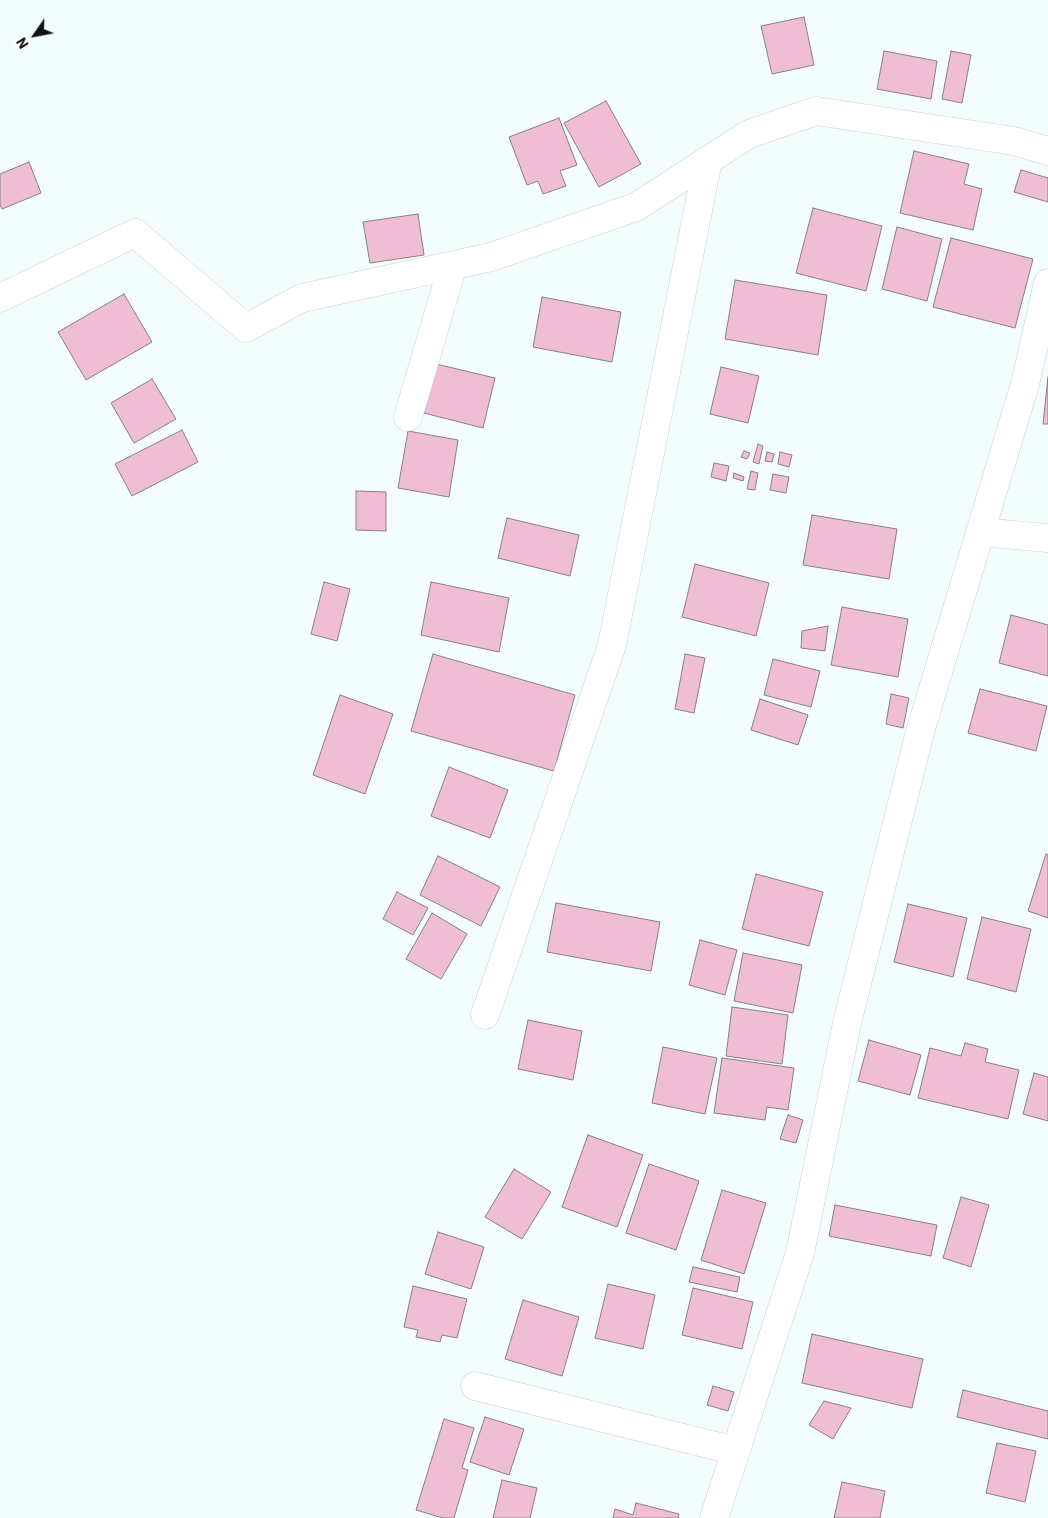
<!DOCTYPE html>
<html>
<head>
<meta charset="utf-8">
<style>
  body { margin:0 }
  #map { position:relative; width:1048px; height:1518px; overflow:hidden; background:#f4fdfe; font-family:"IBM Plex Sans",sans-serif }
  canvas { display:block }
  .north { position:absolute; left:10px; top:10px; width:50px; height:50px; -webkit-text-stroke:4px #fff; paint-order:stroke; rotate:237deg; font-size:14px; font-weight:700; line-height:20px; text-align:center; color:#101313 }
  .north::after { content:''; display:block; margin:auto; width:18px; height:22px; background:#101313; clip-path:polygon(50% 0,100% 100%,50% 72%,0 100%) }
</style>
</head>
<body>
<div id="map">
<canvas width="1048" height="1518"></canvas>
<div class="north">N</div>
</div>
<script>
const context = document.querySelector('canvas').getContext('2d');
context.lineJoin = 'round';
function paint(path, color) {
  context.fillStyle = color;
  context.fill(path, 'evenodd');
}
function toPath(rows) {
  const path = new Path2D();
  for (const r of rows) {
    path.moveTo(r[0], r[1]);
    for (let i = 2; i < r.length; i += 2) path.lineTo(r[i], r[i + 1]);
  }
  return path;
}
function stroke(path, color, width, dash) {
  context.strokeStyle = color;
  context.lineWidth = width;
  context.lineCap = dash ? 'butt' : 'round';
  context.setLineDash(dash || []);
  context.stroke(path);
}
const building = toPath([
  [804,17,814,65,772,74,761,26,804,17],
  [884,51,937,61,931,99,877,89,884,51],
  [951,51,971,55,962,103,942,99,951,51],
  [606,101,641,164,599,187,564,123,606,101],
  [559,118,577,165,560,171,566,186,543,194,538,181,527,185,509,137,559,118],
  [914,151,969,164,964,184,982,189,973,230,900,213,914,151],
  [29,162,41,193,2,209,0,205,0,174,29,162],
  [1021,170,1048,178,1048,202,1014,192,1021,170],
  [813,208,882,226,866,291,796,273,813,208],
  [418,214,424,255,370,263,363,222,418,214],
  [897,227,942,239,927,301,882,289,897,227],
  [951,238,1033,259,1015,328,933,307,951,238],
  [735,280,827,295,818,355,725,339,735,280],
  [124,294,152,342,86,380,58,332,124,294],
  [542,297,621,312,612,362,533,347,542,297],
  [436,364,495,378,483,428,424,413,436,364],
  [721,367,759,376,748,423,710,414,721,367],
  [1048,377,1048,424,1043,424,1048,377],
  [152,379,176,419,134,443,111,403,152,379],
  [182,430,198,462,132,496,115,464,182,430],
  [408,431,458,440,449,497,398,488,408,431],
  [758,444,763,446,759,464,753,462,758,444],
  [744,451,750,453,747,459,741,457,744,451],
  [767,452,774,454,772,462,765,461,767,452],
  [780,452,792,455,789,467,778,464,780,452],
  [714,463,729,466,726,481,711,477,714,463],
  [751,471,758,473,755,490,747,489,751,471],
  [734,473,744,477,743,481,733,478,734,473],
  [773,474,789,477,786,493,770,490,773,474],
  [356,491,386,492,386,531,356,530,356,491],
  [812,515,897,529,889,579,803,565,812,515],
  [507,518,579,535,570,576,498,558,507,518],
  [695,564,769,583,756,636,682,617,695,564],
  [324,582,350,589,337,641,311,634,324,582],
  [431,582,509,598,499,652,421,635,431,582],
  [842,607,908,619,898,677,831,665,842,607],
  [1011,615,1048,625,1048,676,999,663,1011,615],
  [828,626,825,651,801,648,802,631,828,626],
  [433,654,575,695,554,771,411,731,433,654],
  [685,654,705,658,694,713,675,709,685,654],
  [773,659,820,671,811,707,764,695,773,659],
  [980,689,1047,706,1036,751,968,733,980,689],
  [891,694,909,698,903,728,886,724,891,694],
  [340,695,393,714,365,794,313,775,340,695],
  [760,699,808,715,798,745,751,730,760,699],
  [449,767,508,790,490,838,431,816,449,767],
  [1046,854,1048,855,1048,918,1028,911,1046,854],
  [438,856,500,887,481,926,420,895,438,856],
  [756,874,823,892,809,946,742,929,756,874],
  [397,892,428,908,413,935,383,919,397,892],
  [556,903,660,922,651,971,547,952,556,903],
  [908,904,967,918,953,977,894,962,908,904],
  [432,913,467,934,441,979,406,959,432,913],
  [982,917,1031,929,1016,992,967,979,982,917],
  [700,940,737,950,725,995,689,985,700,940],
  [743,953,802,965,793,1013,734,1001,743,953],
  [732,1007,788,1015,782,1064,726,1056,732,1007],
  [528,1020,582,1031,573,1080,518,1069,528,1020],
  [869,1040,921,1055,910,1095,858,1081,869,1040],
  [965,1043,988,1049,985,1062,1019,1070,1008,1119,918,1098,930,1048,961,1056,965,1043],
  [663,1047,717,1058,705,1114,652,1103,663,1047],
  [722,1058,794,1068,788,1110,767,1107,765,1120,714,1113,722,1058],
  [1034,1073,1048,1077,1048,1121,1023,1114,1034,1073],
  [788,1115,803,1120,796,1143,780,1139,788,1115],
  [588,1135,643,1155,617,1227,562,1207,588,1135],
  [649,1164,699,1181,676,1250,626,1233,649,1164],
  [514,1169,551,1192,522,1239,485,1217,514,1169],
  [722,1190,766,1203,744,1274,701,1260,722,1190],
  [961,1197,989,1205,971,1267,943,1258,961,1197],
  [835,1205,937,1225,931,1256,829,1236,835,1205],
  [438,1232,484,1247,471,1289,425,1274,438,1232],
  [693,1267,740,1277,737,1292,689,1282,693,1267],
  [608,1284,655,1295,643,1349,595,1338,608,1284],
  [413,1286,467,1299,457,1338,442,1335,440,1342,416,1337,418,1330,404,1327,413,1286],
  [693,1288,753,1302,742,1349,682,1335,693,1288],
  [523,1300,579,1317,562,1376,505,1359,523,1300],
  [812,1334,923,1359,912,1408,802,1383,812,1334],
  [713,1386,734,1392,728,1411,707,1405,713,1386],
  [963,1390,1048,1411,1048,1439,957,1417,963,1390],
  [824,1401,851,1408,833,1439,809,1425,824,1401],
  [485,1417,524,1429,509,1475,470,1462,485,1417],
  [444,1419,474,1428,462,1468,468,1470,454,1518,443,1518,416,1510,444,1419],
  [997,1443,1036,1451,1025,1502,986,1493,997,1443],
  [502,1480,537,1488,530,1518,493,1518,502,1480],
  [842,1482,885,1491,880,1518,834,1518,842,1482],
  [636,1503,679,1514,678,1518,613,1518,615,1509,633,1515,636,1503]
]);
const minor = toPath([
  [0,298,135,233,246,328,302,298,491,257,636,207,749,134,816,111,1014,141,1048,151],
  [408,417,453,265],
  [980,532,1048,538],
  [485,1015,612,645,708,160],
  [475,1386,736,1451],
  [714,1518,800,1253,847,1023,920,732,1025,384,1048,283]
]);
paint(building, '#efbdd4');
stroke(building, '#878083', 1);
stroke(minor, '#c8d1d2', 29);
stroke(minor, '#fff', 28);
</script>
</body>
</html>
